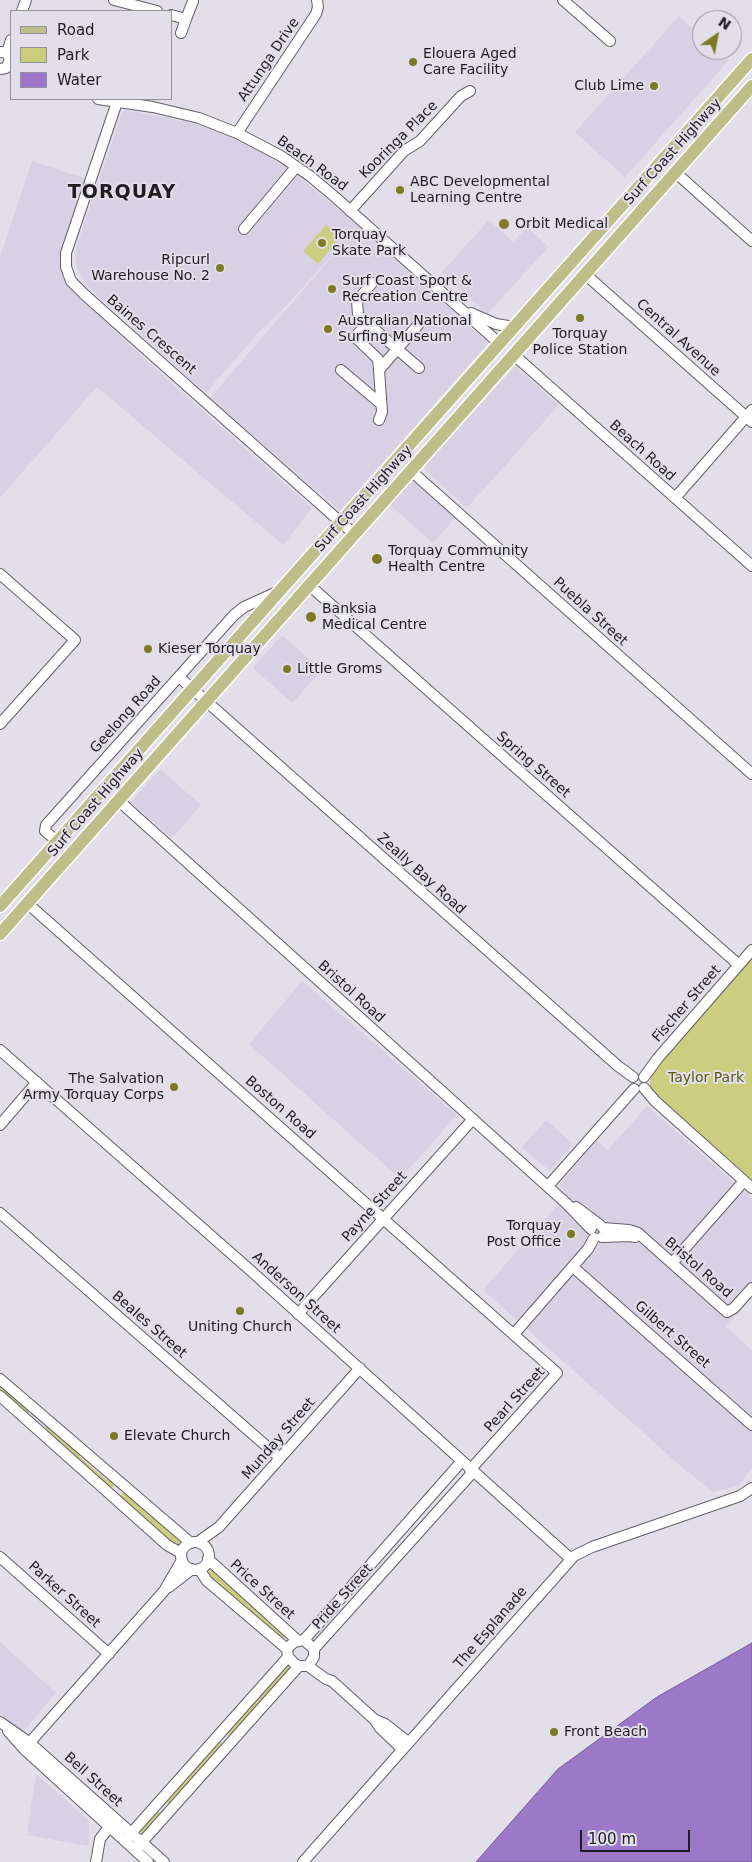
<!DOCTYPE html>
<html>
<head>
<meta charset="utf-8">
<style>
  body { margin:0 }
  #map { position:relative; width:752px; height:1862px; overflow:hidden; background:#e2deea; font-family:"DejaVu Sans",sans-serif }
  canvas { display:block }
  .legend { position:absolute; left:10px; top:10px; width:162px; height:90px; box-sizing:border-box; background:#e2deea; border:1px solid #94919a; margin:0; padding:6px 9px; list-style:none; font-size:15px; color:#1f1d21 }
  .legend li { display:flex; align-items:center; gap:10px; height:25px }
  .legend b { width:25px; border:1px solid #94919a }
  .north { position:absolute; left:692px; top:10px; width:50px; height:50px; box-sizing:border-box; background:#e2deea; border:1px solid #94919a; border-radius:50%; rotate:33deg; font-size:14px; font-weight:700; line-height:20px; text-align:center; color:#1f1d21 }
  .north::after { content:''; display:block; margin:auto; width:18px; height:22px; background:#7c7b23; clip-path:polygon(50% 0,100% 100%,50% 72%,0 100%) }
  .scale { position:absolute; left:580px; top:1830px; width:110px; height:22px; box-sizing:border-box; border:2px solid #1f1d21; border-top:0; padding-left:6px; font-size:15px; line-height:18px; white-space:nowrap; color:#1f1d21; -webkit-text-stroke:4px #e2deea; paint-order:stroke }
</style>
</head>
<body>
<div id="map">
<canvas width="752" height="1862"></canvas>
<ul class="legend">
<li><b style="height:6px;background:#bebe89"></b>Road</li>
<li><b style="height:14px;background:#cccd7e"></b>Park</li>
<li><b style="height:14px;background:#9c79c8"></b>Water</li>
</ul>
<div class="north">N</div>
<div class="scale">100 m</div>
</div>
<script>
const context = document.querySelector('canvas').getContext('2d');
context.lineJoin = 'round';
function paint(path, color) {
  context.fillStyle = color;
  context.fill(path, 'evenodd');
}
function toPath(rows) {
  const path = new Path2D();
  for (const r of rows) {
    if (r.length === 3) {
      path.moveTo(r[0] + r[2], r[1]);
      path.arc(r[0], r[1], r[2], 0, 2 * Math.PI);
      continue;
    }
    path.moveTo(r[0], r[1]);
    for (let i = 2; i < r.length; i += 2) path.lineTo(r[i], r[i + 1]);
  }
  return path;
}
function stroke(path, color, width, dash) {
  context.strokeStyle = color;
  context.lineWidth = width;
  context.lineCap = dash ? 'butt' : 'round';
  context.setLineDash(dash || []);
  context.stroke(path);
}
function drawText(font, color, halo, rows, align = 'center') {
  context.font = font + ' "DejaVu Sans",sans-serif';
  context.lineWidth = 4;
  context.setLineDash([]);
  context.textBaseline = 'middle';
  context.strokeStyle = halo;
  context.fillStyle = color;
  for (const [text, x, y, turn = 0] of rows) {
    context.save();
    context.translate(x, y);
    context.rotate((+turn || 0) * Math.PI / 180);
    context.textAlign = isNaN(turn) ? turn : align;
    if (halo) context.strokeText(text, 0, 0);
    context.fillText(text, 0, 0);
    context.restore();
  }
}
const built = toPath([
  [679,16,702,37,702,50,717,50,729,60,625,177,575,132],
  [125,110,170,118,222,131,270,156,309,185,359,226,488,343,340,511,210,398,342,245,281,311,258,333,206,393,88,287,76,267,76,248,121,115],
  [32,161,87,179,60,253,60,266,68,287,148,362,312,508,283,545,97,387,0,498,0,258],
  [489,220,513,242,527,227,549,247,487,314,442,272],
  [515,366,559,405,467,508,423,468],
  [414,482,420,484,456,517,433,543,390,505,409,484],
  [282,635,322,670,292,703,253,668],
  [160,769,201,805,172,838,131,802],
  [302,981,457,1115,400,1179,249,1044],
  [647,1106,752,1198,752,1298,726,1327,752,1350,752,1469,738,1486,713,1492,683,1468,483,1290,567,1194,559,1185,597,1140,608,1150],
  [546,1120,573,1144,550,1171,522,1147],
  [0,1642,56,1693,22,1733,0,1713],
  [36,1774,89,1821,89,1846,27,1835]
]);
const green = toPath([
  [326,225,340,237,318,264,303,251],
  [752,958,752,1181,654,1093,650,1085,651,1075,657,1064],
  [0,1384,29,1412,26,1416,0,1390],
  [48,1425,79,1452,80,1457,108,1481,111,1478,116,1483,110,1491,45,1428],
  [125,1490,181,1541,175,1548,119,1497],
  [212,1568,286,1634,281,1640,207,1574],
  [287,1663,293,1668,232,1738,226,1733],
  [219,1741,225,1746,171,1806,165,1801],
  [157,1810,163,1816,145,1836,139,1830]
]);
const water = toPath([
  [752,1643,752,1862,476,1862,558,1769,657,1697,752,1643]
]);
const minor = toPath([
  [114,0,157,11],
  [563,0,610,41],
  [22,11,26,0],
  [171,15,186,19,193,1],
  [181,33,186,19],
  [0,52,7,53,10,60,6,68,0,69],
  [7,53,11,40],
  [98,99,153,107,199,118,237,133,281,156,310,176,335,197,500,344],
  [117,102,66,253,66,267,71,281,85,295,354,534],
  [237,133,316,14,318,7,317,0],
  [675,172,752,241],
  [350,211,404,151,420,141,461,96,470,91],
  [244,229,296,167],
  [585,274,752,422],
  [372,283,357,301,358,315,419,368],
  [471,313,496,324,514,327],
  [367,324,355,337,378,359,379,370],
  [514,355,752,566],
  [341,370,381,404],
  [379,420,382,412,379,370,418,325],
  [410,470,752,774],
  [675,498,752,410],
  [0,574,75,640,0,724],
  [309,585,739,965],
  [179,677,618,1066,633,1077],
  [118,800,566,1203,591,1229],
  [57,841,45,831,46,825,234,615,244,607,277,592],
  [27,903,557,1373,470,1470],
  [0,1050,250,1270,571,1559],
  [644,1077,658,1058,752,950],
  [644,1088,655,1101,752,1188],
  [0,1125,37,1082],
  [548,1186,634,1089],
  [576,1207,600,1225],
  [0,1213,280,1458],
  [603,1228,629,1230,638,1233,727,1312,734,1308,752,1288],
  [602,1237,630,1236,635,1237],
  [672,1263,744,1181],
  [573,1267,752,1425],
  [298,1314,473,1119],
  [514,1334,588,1249,594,1238],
  [0,1379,191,1543],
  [0,1396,167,1545,181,1553],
  [198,1542,219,1527,360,1368],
  [195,1556,14],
  [0,1557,109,1654],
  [208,1559,297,1640],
  [199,1569,207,1581,287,1649,288,1657,295,1664,299,1666,308,1666,314,1657,314,1649,304,1640,294,1642,287,1649],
  [169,1587,192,1569],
  [304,1640,461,1462],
  [314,1649,473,1472],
  [308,1666,326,1679,332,1681,375,1720,380,1728,402,1749],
  [376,1720,385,1724,408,1742],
  [0,1722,30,1743,164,1862],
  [8,1731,24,1749,148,1862],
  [24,1749,164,1591,182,1560],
  [125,1840,288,1657],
  [135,1850,299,1666],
  [96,1862,100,1839,110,1826],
  [303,1862,574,1556,592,1547,740,1496,752,1488]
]);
const major = toPath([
  [0,906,752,59],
  [0,934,752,86]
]);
const markers = [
  [413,62,5,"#7c7b23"],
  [654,86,5,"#7c7b23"],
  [400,190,5,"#7c7b23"],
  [504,224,6,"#7c7b23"],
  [322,243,5,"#7c7b23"],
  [220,268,5,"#7c7b23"],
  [332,289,5,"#7c7b23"],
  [580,318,5,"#7c7b23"],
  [328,329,5,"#7c7b23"],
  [377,559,6,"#7c7b23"],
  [311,617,6,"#7c7b23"],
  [148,649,5,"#7c7b23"],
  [287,669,5,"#7c7b23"],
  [174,1087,5,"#7c7b23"],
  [571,1234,5,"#7c7b23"],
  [240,1311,5,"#7c7b23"],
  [114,1436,5,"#7c7b23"],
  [554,1732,5,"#7c7b23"]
];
const poiNames = [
  ["Elouera Aged",423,54],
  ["Care Facility",423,70],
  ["Club Lime",644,86,"right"],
  ["ABC Developmental",410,182],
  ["Learning Centre",410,198],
  ["Orbit Medical",515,224],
  ["Torquay",332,235],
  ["Skate Park",332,251],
  ["Ripcurl",210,260,"right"],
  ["Warehouse No. 2",210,276,"right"],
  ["Surf Coast Sport &",342,281],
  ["Recreation Centre",342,297],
  ["Australian National",338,321],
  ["Surfing Museum",338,337],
  ["Torquay",580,334,"center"],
  ["Police Station",580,350,"center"],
  ["Torquay Community",388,551],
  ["Health Centre",388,567],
  ["Banksia",322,609],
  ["Medical Centre",322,625],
  ["Kieser Torquay",158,649],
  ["Little Groms",297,669],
  ["The Salvation",164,1079,"right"],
  ["Army Torquay Corps",164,1095,"right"],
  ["Torquay",561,1226,"right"],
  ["Post Office",561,1242,"right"],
  ["Uniting Church",240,1327,"center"],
  ["Elevate Church",124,1436],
  ["Front Beach",564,1732]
];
const streetNames = [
  ["Attunga Drive",269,60,-56],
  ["Kooringa Place",399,140,-45],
  ["Surf Coast Highway",673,152,-48],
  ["Beach Road",312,164,36],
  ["Baines Crescent",151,335,41],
  ["Central Avenue",678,338,42],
  ["Beach Road",642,451,42],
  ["Surf Coast Highway",364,499,-48],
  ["Puebla Street",590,612,42],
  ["Geelong Road",126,715,-48],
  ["Spring Street",533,765,41],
  ["Surf Coast Highway",96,803,-49],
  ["Zeally Bay Road",421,874,42],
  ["Bristol Road",351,992,42],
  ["Fischer Street",687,1004,-49],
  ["Boston Road",280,1108,41],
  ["Payne Street",375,1207,-48],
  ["Bristol Road",698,1268,41],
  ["Anderson Street",296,1293,42],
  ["Beales Street",149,1325,41],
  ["Gilbert Street",672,1335,41],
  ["Pearl Street",515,1400,-48],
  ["Munday Street",279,1439,-49],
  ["Price Street",262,1590,42],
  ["Parker Street",64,1595,42],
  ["Pride Street",343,1597,-48],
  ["The Esplanade",491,1628,-49],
  ["Bell Street",93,1780,42]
];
const parkNames = [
  ["Taylor Park",706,1078]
];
const districtNames = [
  ["TORQUAY",122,193]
];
paint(built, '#d8d1e4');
paint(green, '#cccd7e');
paint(water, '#9c79c8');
stroke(water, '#765d96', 1);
stroke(minor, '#635f69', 12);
stroke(major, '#fff', 15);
stroke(minor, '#fff', 10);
stroke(major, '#bebe89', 12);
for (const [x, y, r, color] of markers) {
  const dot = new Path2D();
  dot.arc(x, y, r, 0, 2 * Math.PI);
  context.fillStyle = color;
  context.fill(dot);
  stroke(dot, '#e2deea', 2);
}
drawText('14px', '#1f1d21', '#e2deea', poiNames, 'left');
drawText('14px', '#1f1d21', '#e2deea', streetNames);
drawText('14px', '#59590f', '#e2deea', parkNames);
context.letterSpacing = '1px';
drawText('bold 19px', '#1f1d21', '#e2deea', districtNames);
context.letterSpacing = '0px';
</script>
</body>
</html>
